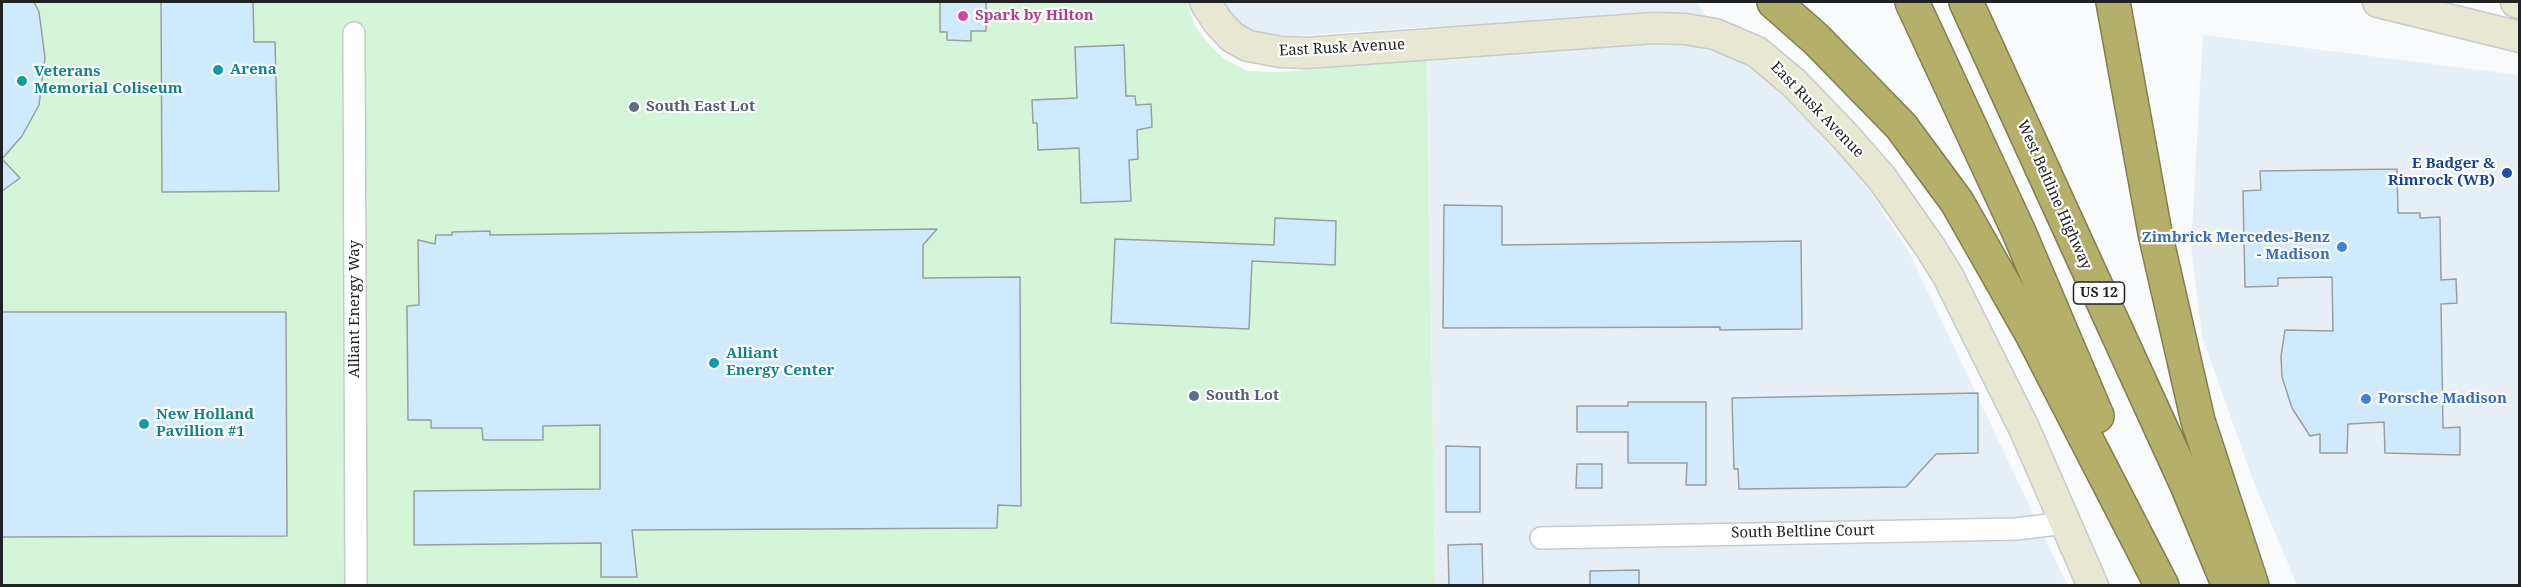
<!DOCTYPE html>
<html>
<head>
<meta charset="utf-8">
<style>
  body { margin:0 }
  #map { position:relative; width:2521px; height:587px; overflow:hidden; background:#f8fafc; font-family:"Noto Serif",serif }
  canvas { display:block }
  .frame { position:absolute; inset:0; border:3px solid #212223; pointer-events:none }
</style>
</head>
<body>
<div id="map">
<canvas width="2521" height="587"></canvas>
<div class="frame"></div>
</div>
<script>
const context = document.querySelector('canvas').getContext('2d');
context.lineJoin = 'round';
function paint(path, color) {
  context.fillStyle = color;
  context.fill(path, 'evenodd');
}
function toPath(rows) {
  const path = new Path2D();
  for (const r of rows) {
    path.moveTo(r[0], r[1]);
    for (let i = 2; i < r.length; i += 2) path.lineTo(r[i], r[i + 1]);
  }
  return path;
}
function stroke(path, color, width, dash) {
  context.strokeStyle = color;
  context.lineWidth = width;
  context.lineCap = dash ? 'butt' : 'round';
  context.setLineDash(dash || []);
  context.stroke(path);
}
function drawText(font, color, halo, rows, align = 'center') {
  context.font = font + ' "Noto Serif",serif';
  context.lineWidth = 4.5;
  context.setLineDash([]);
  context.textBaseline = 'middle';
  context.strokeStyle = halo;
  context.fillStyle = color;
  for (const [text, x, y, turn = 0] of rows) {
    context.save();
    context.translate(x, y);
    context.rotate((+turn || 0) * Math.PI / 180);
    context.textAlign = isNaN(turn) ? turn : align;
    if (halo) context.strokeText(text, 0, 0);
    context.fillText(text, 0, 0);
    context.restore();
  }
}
const built = toPath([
  [1221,2,1697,2,1731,55,1773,83,1864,182,1909,252,2067,585,1435,585,1427,27,1279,37,1246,31],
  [2203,35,2519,75,2519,585,2297,585,2253,480,2202,336,2191,247]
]);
const green = toPath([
  [2,2,1187,2,1195,26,1208,43,1223,58,1247,71,1282,72,1427,60,1435,585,2,585]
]);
const building = toPath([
  [2,2,34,2,39,12,45,58,39,105,22,136,2,159,20,178,2,191,2,2],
  [161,2,253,2,254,42,275,42,279,191,162,192,161,2],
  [940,2,986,2,986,31,971,31,971,41,947,40,947,32,940,32,940,2],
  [1124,45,1126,96,1135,96,1136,105,1151,104,1152,127,1137,130,1138,159,1129,160,1131,201,1081,203,1079,148,1038,150,1037,123,1033,123,1032,100,1077,98,1075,47,1124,45],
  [2397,169,2398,213,2420,213,2420,218,2440,217,2441,280,2456,279,2457,303,2441,304,2443,428,2460,427,2460,455,2385,453,2384,422,2348,424,2347,453,2320,453,2320,434,2310,436,2292,408,2282,377,2281,356,2285,330,2333,331,2332,277,2278,278,2278,286,2245,287,2243,191,2261,190,2260,171,2397,169],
  [1444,205,1502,206,1502,245,1801,241,1802,329,1720,330,1720,327,1443,328,1444,205],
  [1275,218,1336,221,1335,265,1252,261,1249,329,1111,323,1115,239,1274,245,1275,218],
  [937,229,923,245,923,278,1020,277,1021,506,998,505,997,528,632,530,637,577,601,577,601,543,414,545,414,491,600,489,600,425,543,426,543,440,483,440,482,428,431,428,431,420,408,420,407,306,419,305,418,240,435,244,436,235,452,235,452,232,490,231,490,235,937,229],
  [2,312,286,312,287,536,2,537,2,312],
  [1978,393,1978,453,1936,454,1906,487,1739,489,1738,469,1734,469,1732,398,1978,393],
  [1628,402,1706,402,1706,485,1686,485,1687,463,1628,463,1628,432,1577,432,1577,406,1628,406,1628,402],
  [1446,446,1480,447,1480,512,1446,512,1446,446],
  [1577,464,1602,464,1602,488,1576,488,1577,464],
  [1482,544,1483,585,1449,585,1448,545,1482,544],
  [1639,570,1639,585,1590,585,1590,571,1639,570]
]);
const street = toPath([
  [354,33,356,586],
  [1541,538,2016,529,2065,523]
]);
const secondary = toPath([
  [1205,2,1218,22,1232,37,1248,46,1281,52,1307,53,1654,28,1685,29,1715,34,1757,52,1794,83,1843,134,1881,177,1930,247,1948,276,2024,428,2093,586],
  [2378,2,2520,37],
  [2516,2,2520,3]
]);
const highway = toPath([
  [1774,2,1816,39,1901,126,1957,202,2032,334,2162,586],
  [1912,2,2018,230,2097,416],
  [1966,2,2187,485,2229,586],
  [2113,2,2155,233,2198,421,2252,586]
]);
const markers = [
  [963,16,6,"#d1479c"],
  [218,70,6,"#0f9aa8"],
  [22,81,6,"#0f9aa8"],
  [634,107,6,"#5c6f8a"],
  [2507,173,6,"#1a4fb4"],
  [2342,247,6,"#3f7fe0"],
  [714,363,6,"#0f9aa8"],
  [1194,396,6,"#5c6f8a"],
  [2366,399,6,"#3f7fe0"],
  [144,424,6,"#0f9aa8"]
];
const shields = [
  [2099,293,51]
];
const shieldNames = [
  ["US 12",2099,293]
];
const hotelNames = [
  ["Spark by Hilton",975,16]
];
const streetNames = [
  ["East Rusk Avenue",1342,48,-3],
  ["East Rusk Avenue",1817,110,46],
  ["West Beltline Highway",2054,195,66],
  ["Alliant Energy Way",355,309,-90],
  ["South Beltline Court",1803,532,-1]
];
const cultureNames = [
  ["Arena",230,70],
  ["Veterans",34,72],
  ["Memorial Coliseum",34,89],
  ["Alliant",726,354],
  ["Energy Center",726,371],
  ["New Holland",156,415],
  ["Pavillion #1",156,432]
];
const serviceNames = [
  ["South East Lot",646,107],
  ["South Lot",1206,396]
];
const transitNames = [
  ["E Badger &",2495,164],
  ["Rimrock (WB)",2495,181]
];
const shopNames = [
  ["Zimbrick Mercedes-Benz",2330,238],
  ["- Madison",2330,255],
  ["Porsche Madison",2378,399,"left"]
];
paint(built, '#e6eff6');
paint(green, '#d4f5d7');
paint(building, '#d0eafd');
stroke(building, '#9b9d9f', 1.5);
stroke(street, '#c7cacb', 24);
stroke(secondary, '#c7cacb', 33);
stroke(highway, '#817e50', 36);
stroke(street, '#fff', 21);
stroke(secondary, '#e8e7d2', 30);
stroke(highway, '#b4b069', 33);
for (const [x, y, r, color] of markers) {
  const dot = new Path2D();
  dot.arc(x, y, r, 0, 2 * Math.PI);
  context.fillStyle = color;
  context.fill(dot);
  stroke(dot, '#fff', 2);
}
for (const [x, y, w] of shields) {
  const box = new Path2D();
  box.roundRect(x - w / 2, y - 11, w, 22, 4.5);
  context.fillStyle = '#fff';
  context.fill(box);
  stroke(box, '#212223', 1.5);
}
drawText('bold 14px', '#212223', null, shieldNames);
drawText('bold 15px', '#b23c85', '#fff', hotelNames, 'left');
drawText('15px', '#212223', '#fff', streetNames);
drawText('bold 15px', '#0d838f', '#fff', cultureNames, 'left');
drawText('bold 15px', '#4e5e75', '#fff', serviceNames, 'left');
drawText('bold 15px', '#164399', '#fff', transitNames, 'right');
drawText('bold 15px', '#366cbe', '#fff', shopNames, 'right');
</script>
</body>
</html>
